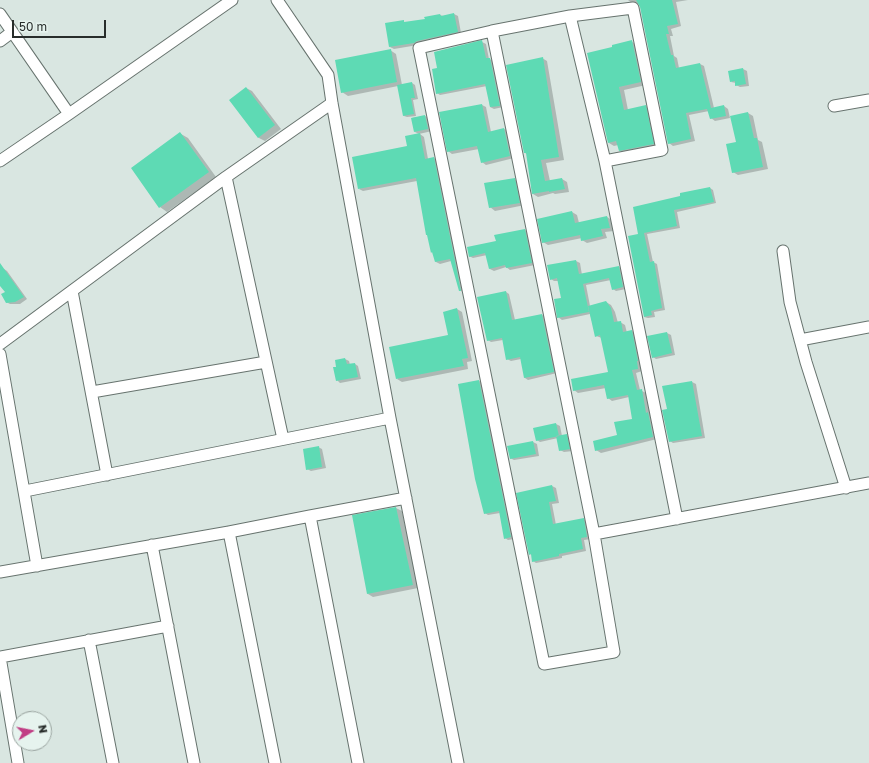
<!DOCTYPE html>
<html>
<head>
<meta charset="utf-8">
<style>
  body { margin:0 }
  #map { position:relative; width:869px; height:763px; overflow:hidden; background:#d9e6e1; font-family:"Golos Text",sans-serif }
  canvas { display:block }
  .north { position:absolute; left:12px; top:711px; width:40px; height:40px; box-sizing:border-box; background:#e6f3ee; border:1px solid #9aa4a0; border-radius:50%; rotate:80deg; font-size:11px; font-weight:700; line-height:16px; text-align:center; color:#282d2b }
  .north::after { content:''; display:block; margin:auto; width:14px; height:18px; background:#c13e85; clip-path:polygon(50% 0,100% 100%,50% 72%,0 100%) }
  .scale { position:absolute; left:12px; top:20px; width:94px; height:18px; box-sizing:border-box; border:2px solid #282d2b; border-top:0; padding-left:5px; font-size:12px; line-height:14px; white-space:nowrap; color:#282d2b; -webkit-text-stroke:3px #e6f3ee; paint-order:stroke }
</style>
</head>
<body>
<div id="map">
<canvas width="869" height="763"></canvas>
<div class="north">N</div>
<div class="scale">50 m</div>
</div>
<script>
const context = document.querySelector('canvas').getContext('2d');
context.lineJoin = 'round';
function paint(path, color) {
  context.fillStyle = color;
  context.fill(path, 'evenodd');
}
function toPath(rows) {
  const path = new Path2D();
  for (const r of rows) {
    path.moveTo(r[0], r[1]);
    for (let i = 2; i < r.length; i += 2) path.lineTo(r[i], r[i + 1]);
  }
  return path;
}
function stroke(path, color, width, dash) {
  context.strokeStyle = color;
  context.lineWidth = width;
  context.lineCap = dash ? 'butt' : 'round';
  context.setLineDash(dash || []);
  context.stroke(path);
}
const shadow = toPath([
  [628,0,688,0,676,2,681,26,671,29,673,36,670,36,674,56,677,58,679,68,700,64,704,66,714,108,724,106,728,109,730,118,715,121,711,118,709,111,689,115,695,141,673,146,669,143,641,6,639,4,633,4],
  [454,14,458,16,461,33,418,45,394,49,390,47,403,21,406,23,426,20,440,15,443,16],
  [482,42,486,44,489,59,494,61,503,107,494,109,490,107,487,86,440,95,437,93,439,69],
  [632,42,638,45,646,85,624,90,628,110,646,106,651,109,659,147,625,154,620,151,618,145,614,146,609,143,613,46],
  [390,50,396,54,402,85,412,83,415,85,418,99,413,100,416,116,407,117,404,116,398,86,348,96,342,92],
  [542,58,547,61,564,160,546,163,550,181,562,179,567,182,569,192,555,194,553,193,538,197,533,194,527,154,525,153],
  [743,69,747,71,749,86,740,87,736,85,736,83,731,82],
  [246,88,252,91,281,129,265,141,259,138,230,100],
  [482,105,486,107,491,132,504,129,509,131,514,158,486,165,482,162,479,149,452,154,448,151],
  [748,113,753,116,758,140,762,142,768,169,738,175,733,172,738,143],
  [425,116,429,118,432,131,419,134,415,132,412,118],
  [181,134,188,138,216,177,167,212,160,207],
  [420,134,424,137,428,159,434,158,438,161,464,293,460,290,451,261,440,264,436,262,417,181,363,191,359,189,408,147],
  [514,179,520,182,525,205,495,211,490,207],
  [710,188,713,190,716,203,677,212,680,228,647,234,653,262,657,264,665,310,654,312,655,317,648,318,644,317,639,235,682,197],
  [572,212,577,215,579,223,607,217,612,220,614,231,605,232,607,238,587,243,582,240,582,238,548,245,543,242],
  [525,230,528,232,535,265,510,270,506,267,494,271,490,269,487,255,473,258,469,256,497,241],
  [576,261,580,263,582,275,619,267,622,269,626,289,616,291,613,289,611,280,586,285,590,306,606,302,611,305,615,312,618,323,620,322,625,325,627,333,632,331,636,334,642,371,636,373,640,390,646,393,650,415,653,416,657,439,601,453,596,450,618,436,633,419,629,397,612,401,608,398,606,388,578,393,574,390,609,373,602,338,596,336,590,314,562,320,558,317,562,299,559,281,554,281,551,279],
  [4,269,7,271,27,299,20,304,10,304,6,302,6,292,0,277,0,272],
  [506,292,509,294,515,320,542,315,546,317,557,373,528,380,525,378,521,359,511,361,507,359,503,340,491,342,488,340],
  [457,309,462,312,472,361,467,362,468,369,402,382,397,379,449,336],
  [667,333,671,335,675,355,656,359,653,357],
  [345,359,349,361,350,365,355,364,358,366,361,379,340,383,337,380,337,368],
  [479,381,482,382,514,539,508,540,505,538,500,513,488,515,485,513],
  [692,382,696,384,705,438,673,443,670,441,668,410],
  [556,424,560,426,562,436,566,435,570,437,573,451,564,452,560,450,558,438,540,442,537,440],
  [533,442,537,444,539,456,514,460,510,458],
  [318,447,322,449,326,468,311,471,307,469],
  [552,486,556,488,559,503,552,504,556,525,583,519,587,521,591,539,584,540,586,551,562,556,562,558,536,563,533,561,532,555,530,554],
  [396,508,402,511,418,588,373,597,368,594]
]);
const building = toPath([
  [636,0,672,0,678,24,667,26,669,34,666,34,671,55,673,55,676,68,700,63,711,108,724,105,726,116,710,119,707,109,686,113,691,139,668,144,640,7],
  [454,13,458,32,417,41,414,43,389,47,385,23,404,20,404,22,425,19,424,17,440,14,441,16],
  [482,40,486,58,490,58,500,106,490,107,485,84,436,94,432,69,437,68,434,52],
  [632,40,641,82,619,87,624,110,646,105,654,144,619,151,616,141,608,143,587,53,612,47,612,45],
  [391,49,397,82,341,93,335,60],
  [543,57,559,157,541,160,545,181,562,178,565,189,549,192,549,191,532,194,526,153,524,153,506,65],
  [743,68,746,84,735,86,735,81,730,82,728,71],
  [412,82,415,98,411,98,414,114,403,116,397,85],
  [246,87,275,125,258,138,229,100],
  [482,104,488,132,504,128,510,156,481,163,477,146,447,152,439,112],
  [748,112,754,138,757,138,763,167,732,173,726,144,736,142,730,116],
  [425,115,428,129,414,132,411,118],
  [180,132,209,172,159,208,131,168],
  [420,133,425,159,434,157,461,291,459,291,450,259,435,262,432,252,431,253,427,235,426,235,416,178,358,189,352,157,407,146,405,136],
  [515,178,520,203,489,208,484,183],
  [710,187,714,202,674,210,677,226,644,233,650,262,654,261,662,308,651,311,652,315,644,317,628,236,638,234,633,207,680,196,680,193],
  [572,211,575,223,607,216,610,228,601,229,603,236,581,241,580,235,542,243,537,219],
  [525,229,532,263,506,268,505,265,489,269,485,253,469,257,467,247,496,241,494,235],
  [576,260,579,274,619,266,623,287,612,290,609,278,583,284,589,312,557,318,554,299,561,298,557,278,550,280,547,265],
  [0,263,24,297,15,302,6,303,1,294,5,292,0,286],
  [506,291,512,320,542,314,554,372,524,378,520,357,506,360,502,338,487,341,477,297],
  [606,301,611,308,614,322,621,321,623,332,632,330,638,361,637,361,638,369,632,370,637,390,642,389,646,413,648,412,653,437,595,451,593,441,617,435,614,422,632,419,628,395,607,399,604,385,573,391,571,379,608,372,600,335,595,337,588,306],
  [457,308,468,358,462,359,464,366,396,379,389,347,448,335,443,312],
  [667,332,672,353,652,358,647,336],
  [345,358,347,364,355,363,358,377,336,381,333,367,336,367,335,360],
  [479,380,511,537,504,539,499,511,484,514,475,479,458,384],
  [692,381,702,436,669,442,662,410,667,409,662,386],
  [556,423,559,436,536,441,533,428],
  [567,434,570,449,559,451,556,436],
  [533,441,536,454,510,459,507,446],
  [319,446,322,467,306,470,303,449],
  [552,485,556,501,549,502,553,524,584,518,587,537,581,538,583,549,559,554,559,556,532,562,531,554,529,555,516,493],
  [396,507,413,585,367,594,352,515]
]);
const street = toPath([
  [277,0,328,75,332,103,390,418,458,763],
  [0,14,69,114],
  [570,16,633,8,662,150,605,161],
  [492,31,594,534,614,652,544,664,419,48,492,31],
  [492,31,570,16,605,161,677,519],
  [0,41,12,32],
  [834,106,869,100],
  [0,161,69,114,232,0],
  [226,177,283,439],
  [783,251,790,302,806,362,846,488],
  [72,291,107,475],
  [800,340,869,327],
  [0,344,226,177,332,103],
  [0,354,37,566],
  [92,392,266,362],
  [25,491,390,418],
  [310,516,406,498],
  [229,532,275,763],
  [594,534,869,483],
  [152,545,194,763],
  [0,572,229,532,310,516,358,763],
  [89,640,113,763],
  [0,657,168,626],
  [0,657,18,763]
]);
paint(shadow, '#0003');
paint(building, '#5edab4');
stroke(street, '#67736e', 13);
stroke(street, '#fff', 11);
</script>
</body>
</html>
